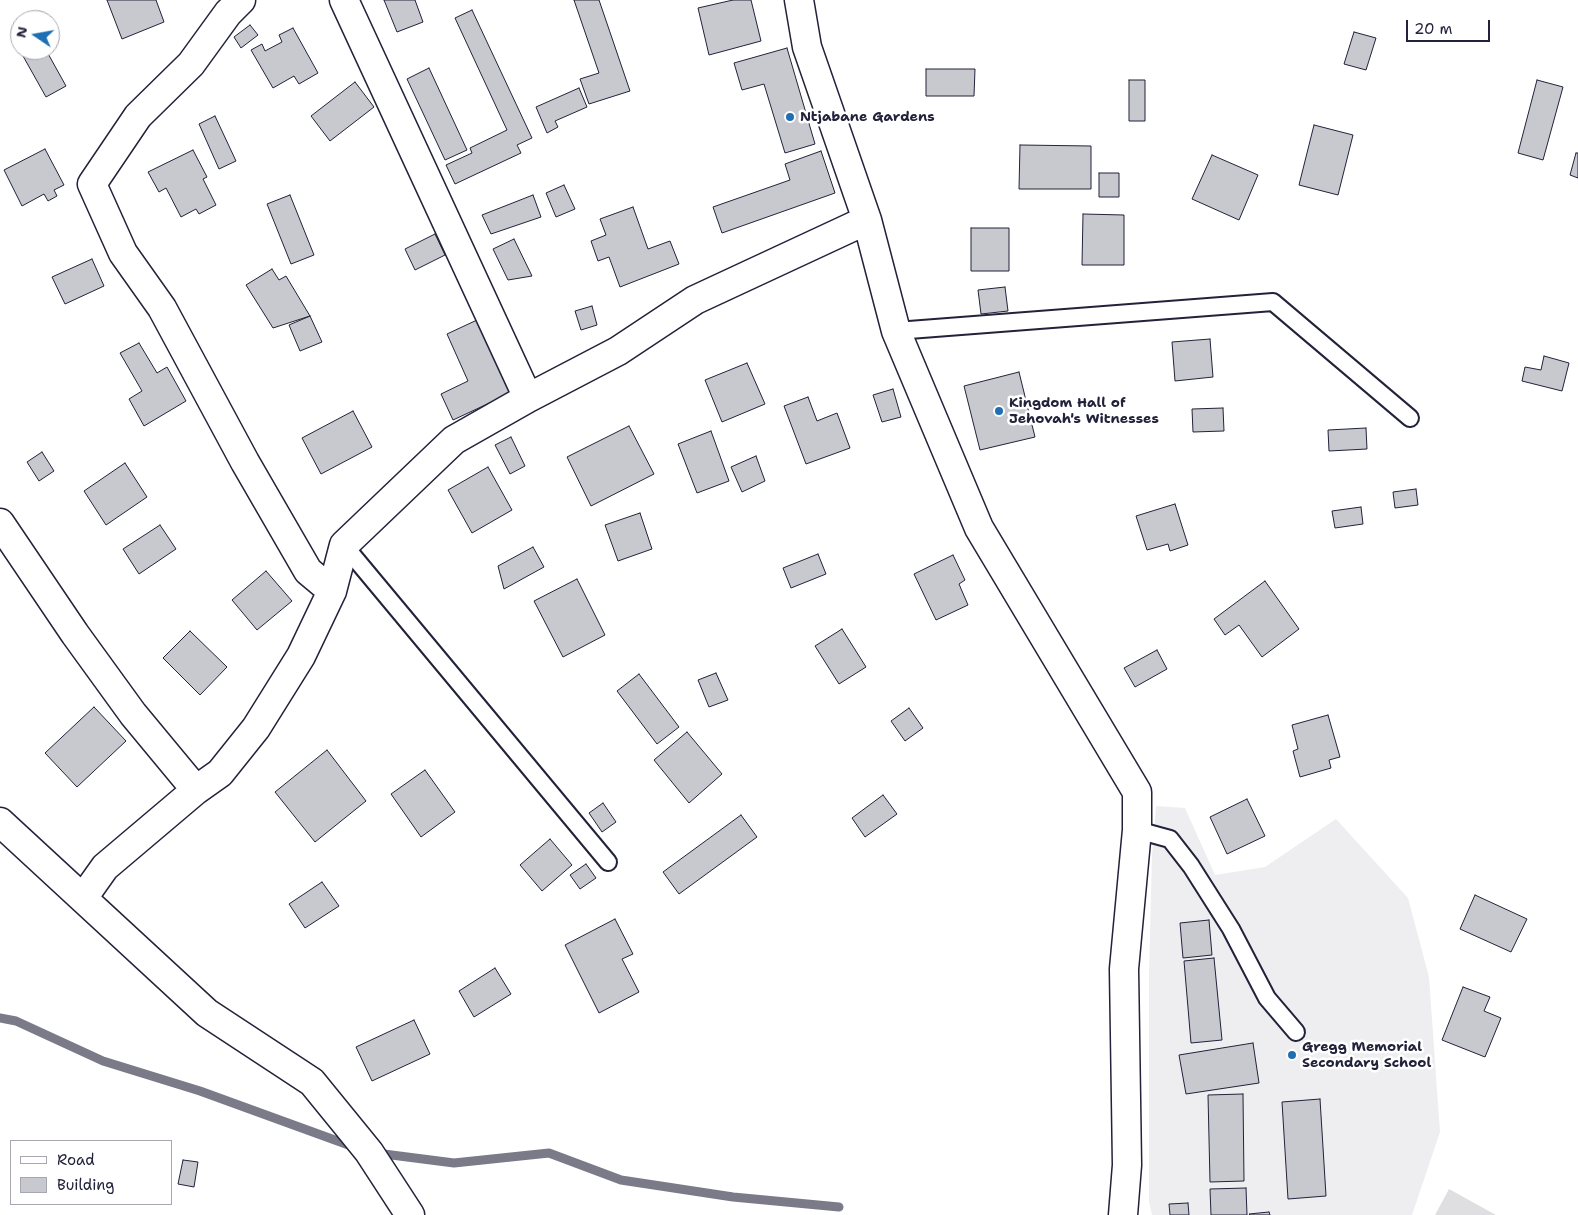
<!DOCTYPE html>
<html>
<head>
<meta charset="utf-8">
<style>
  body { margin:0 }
  #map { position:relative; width:1578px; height:1215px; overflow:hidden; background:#fff; font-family:"Shantell Sans",sans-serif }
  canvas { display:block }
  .legend { position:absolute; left:10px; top:1140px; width:162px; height:65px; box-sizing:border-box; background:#fff; border:1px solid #a7a7b1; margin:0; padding:6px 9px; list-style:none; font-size:15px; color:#22223b }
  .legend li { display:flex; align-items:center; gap:10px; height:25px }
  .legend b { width:25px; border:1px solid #a7a7b1 }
  .north { position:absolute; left:10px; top:10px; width:50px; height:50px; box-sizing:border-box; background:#fff; border:1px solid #a7a7b1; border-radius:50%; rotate:282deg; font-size:14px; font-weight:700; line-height:20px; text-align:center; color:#22223b }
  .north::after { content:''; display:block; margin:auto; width:18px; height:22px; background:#1f6fb2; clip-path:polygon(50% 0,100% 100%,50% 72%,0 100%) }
  .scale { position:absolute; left:1406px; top:20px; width:84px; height:22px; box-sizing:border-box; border:2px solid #22223b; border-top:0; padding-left:6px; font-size:15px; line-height:18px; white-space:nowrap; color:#22223b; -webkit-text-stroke:4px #fff; paint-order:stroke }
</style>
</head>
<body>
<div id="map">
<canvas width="1578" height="1215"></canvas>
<ul class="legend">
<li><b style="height:6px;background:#fff"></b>Road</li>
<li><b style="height:14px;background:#c8c8cf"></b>Building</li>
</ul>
<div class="north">N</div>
<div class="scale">20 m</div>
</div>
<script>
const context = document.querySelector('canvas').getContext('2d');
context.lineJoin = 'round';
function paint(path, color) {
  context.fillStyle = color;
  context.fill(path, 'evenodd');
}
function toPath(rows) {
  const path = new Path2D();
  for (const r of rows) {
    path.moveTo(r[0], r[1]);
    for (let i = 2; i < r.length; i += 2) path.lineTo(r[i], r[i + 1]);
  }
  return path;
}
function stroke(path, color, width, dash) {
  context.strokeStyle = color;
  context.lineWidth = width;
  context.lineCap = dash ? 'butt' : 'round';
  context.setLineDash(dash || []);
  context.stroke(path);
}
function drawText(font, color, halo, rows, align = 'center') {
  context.font = font + ' "Shantell Sans",sans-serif';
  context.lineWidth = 5;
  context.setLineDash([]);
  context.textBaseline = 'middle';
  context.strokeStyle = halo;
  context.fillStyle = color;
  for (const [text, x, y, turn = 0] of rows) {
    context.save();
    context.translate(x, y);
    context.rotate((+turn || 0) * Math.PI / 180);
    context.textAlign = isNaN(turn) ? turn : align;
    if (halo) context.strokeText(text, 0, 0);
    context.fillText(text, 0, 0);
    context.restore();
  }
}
const built = toPath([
  [1156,806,1185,808,1215,875,1265,867,1336,819,1408,898,1429,977,1440,1132,1412,1215,1152,1215,1149,1201,1149,975,1152,855]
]);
const green = toPath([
  [1449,1189,1496,1215,1435,1215]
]);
const stream = toPath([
  [0,1018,16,1021,103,1061,200,1091,354,1147],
  [376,1153,454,1163,549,1153,621,1180,733,1197,839,1207]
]);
const building = toPath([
  [107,0,156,0,164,22,122,39,107,0],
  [384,0,415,0,423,22,397,32,384,0],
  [574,0,599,0,630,91,589,104,580,79,599,73,574,0],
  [733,0,751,0,761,41,709,55,698,8,733,0],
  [472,10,532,138,517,145,521,153,455,184,446,165,472,153,470,148,507,130,455,18,472,10],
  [250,25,258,35,241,48,234,37,250,25],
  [293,28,318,73,299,84,294,76,273,88,251,50,262,44,265,51,282,42,279,35,293,28],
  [1354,32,1376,38,1366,70,1344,64,1354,32],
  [787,48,815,144,785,153,764,84,742,90,734,63,787,48],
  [33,50,46,50,66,86,46,97,23,56,33,50],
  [429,68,467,150,445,160,407,79,429,68],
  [926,69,975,69,974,96,926,96,926,69],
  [1129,80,1145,80,1145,121,1129,121,1129,80],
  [1537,80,1563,87,1543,160,1518,153,1537,80],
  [355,82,374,107,330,141,311,116,355,82],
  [579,88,587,107,555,121,558,127,547,133,536,107,579,88],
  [215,116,236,161,219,169,199,124,215,116],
  [1314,125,1353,135,1338,195,1299,185,1314,125],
  [1020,145,1091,146,1091,189,1019,189,1020,145],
  [45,149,64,185,54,190,57,196,48,201,44,194,22,206,4,170,45,149],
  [193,150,207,177,203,179,216,205,199,214,196,209,181,217,166,188,159,192,148,172,193,150],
  [821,151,835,193,722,233,713,207,790,180,785,164,821,151],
  [1576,153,1578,153,1578,178,1570,175,1576,153],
  [1212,155,1258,175,1239,220,1192,199,1212,155],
  [1099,173,1119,173,1119,197,1099,197,1099,173],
  [564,185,575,209,556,217,546,193,564,185],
  [290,195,314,255,291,264,267,204,290,195],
  [533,195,541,217,491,234,482,215,533,195],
  [633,207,648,249,670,241,679,264,620,287,609,257,598,261,591,241,606,235,600,219,633,207],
  [1083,214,1124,215,1124,265,1082,265,1083,214],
  [971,228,1009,228,1009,271,971,271,971,228],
  [435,234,445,255,415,270,405,249,435,234],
  [514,239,532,276,508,280,493,249,514,239],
  [92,259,104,286,65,304,52,277,92,259],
  [272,269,279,280,286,276,310,316,273,328,246,285,272,269],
  [1005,287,1008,311,981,314,978,290,1005,287],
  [592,306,597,325,581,330,575,311,592,306],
  [310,316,322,342,300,351,289,325,310,316],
  [477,320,511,393,453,420,441,394,468,381,447,334,477,320],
  [1210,339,1213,377,1175,381,1172,342,1210,339],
  [139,343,157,373,167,367,186,401,144,426,129,399,142,391,120,353,139,343],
  [1544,356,1569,363,1562,391,1522,381,1525,367,1541,370,1544,356],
  [747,363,765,404,722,422,705,380,747,363],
  [1019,372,1035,437,980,450,964,386,1019,372],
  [893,389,901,417,882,422,873,395,893,389],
  [808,397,817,421,837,413,850,448,806,464,784,406,808,397],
  [1223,408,1224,431,1193,432,1192,409,1223,408],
  [353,411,372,447,321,474,302,438,353,411],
  [629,426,654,474,591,506,567,457,629,426],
  [1366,428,1367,449,1329,451,1328,430,1366,428],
  [711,431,729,481,697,493,678,444,711,431],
  [511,437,525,466,510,474,495,445,511,437],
  [42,452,54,471,39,481,27,462,42,452],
  [756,456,765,481,742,492,731,467,756,456],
  [125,463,147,497,106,525,84,491,125,463],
  [488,467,512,510,472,533,448,490,488,467],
  [1416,489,1418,505,1395,508,1393,492,1416,489],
  [1175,504,1188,545,1170,551,1168,544,1147,550,1136,516,1175,504],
  [1361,507,1363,524,1335,528,1332,511,1361,507],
  [640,513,652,549,618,561,605,525,640,513],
  [160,525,176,549,139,574,123,549,160,525],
  [533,547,544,567,504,589,498,566,533,547],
  [818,554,826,574,791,588,783,568,818,554],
  [953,555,965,580,959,584,968,605,936,620,914,574,953,555],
  [266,571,292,601,257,630,232,600,266,571],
  [577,579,605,635,563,657,534,601,577,579],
  [1265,581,1299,629,1262,657,1239,625,1225,635,1214,619,1265,581],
  [842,629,866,667,839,684,815,646,842,629],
  [190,631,227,667,200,695,163,658,190,631],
  [1157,650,1167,669,1135,687,1124,668,1157,650],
  [716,673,728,700,709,707,698,680,716,673],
  [639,674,679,727,657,744,617,691,639,674],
  [94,707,126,741,77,787,45,753,94,707],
  [909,708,923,728,905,741,891,721,909,708],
  [1328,715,1340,757,1329,760,1331,768,1300,777,1293,751,1298,749,1292,725,1328,715],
  [687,732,722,774,689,803,654,760,687,732],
  [327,750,366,801,315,842,275,792,327,750],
  [425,770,455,812,421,837,391,794,425,770],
  [883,795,897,814,865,837,852,818,883,795],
  [1247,799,1265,836,1227,854,1210,817,1247,799],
  [603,803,616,822,602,832,589,813,603,803],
  [741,815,757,837,679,894,663,872,741,815],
  [550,839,572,865,542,891,520,865,550,839],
  [586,864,596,878,580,889,570,875,586,864],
  [322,882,339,906,305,928,289,904,322,882],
  [1475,895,1527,919,1511,952,1460,929,1475,895],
  [615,919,633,954,622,959,639,992,599,1013,565,945,615,919],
  [1209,920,1212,955,1183,958,1180,923,1209,920],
  [1214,958,1222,1040,1191,1043,1184,961,1214,958],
  [495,968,511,994,474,1017,459,991,495,968],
  [1463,987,1490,997,1484,1011,1501,1018,1485,1057,1442,1040,1463,987],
  [414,1020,430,1054,372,1081,356,1047,414,1020],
  [1253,1043,1259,1083,1186,1094,1179,1055,1253,1043],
  [1243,1094,1244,1181,1210,1182,1208,1095,1243,1094],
  [1320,1099,1326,1196,1288,1199,1282,1102,1320,1099],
  [183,1160,198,1162,194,1187,178,1184,183,1160],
  [1246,1188,1247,1215,1211,1215,1210,1189,1246,1188],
  [1188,1203,1189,1215,1170,1215,1169,1204,1188,1203],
  [1269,1212,1270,1215,1250,1215,1249,1214,1269,1212]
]);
const lane = toPath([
  [896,331,1273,302,1410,418],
  [344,545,608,862],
  [1137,830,1170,839,1191,866,1231,929,1267,998,1296,1032]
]);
const street = toPath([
  [241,0,228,13,191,64,138,116,92,184,123,253,162,308,245,462,308,571,332,591],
  [344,0,528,398],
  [799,0,807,47,867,220,896,331,979,528,1137,792,1137,830,1124,969,1127,1165,1123,1215],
  [0,523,75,634,133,714,196,790],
  [0,822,207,1013,312,1082,369,1152,410,1215],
  [83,898,105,867,196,790,220,773,256,728,301,656,332,591,344,545,454,440,528,398,618,351,695,300,867,220]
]);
const markers = [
  [790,117,5,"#1f6fb2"],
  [999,411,5,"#1f6fb2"],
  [1292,1055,5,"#1f6fb2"]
];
const poiNames = [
  ["Ntjabane Gardens",800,117],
  ["Kingdom Hall of",1009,403],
  ["Jehovah's Witnesses",1009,419],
  ["Gregg Memorial",1302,1047],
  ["Secondary School",1302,1063]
];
paint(built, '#eeeef1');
paint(green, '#dfdfe2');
stroke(stream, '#7a7a88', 9);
paint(building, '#c8c8cf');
stroke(building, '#22223b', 1);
stroke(lane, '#22223b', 20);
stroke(street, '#22223b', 31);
stroke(lane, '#fff', 16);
stroke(street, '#fff', 28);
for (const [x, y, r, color] of markers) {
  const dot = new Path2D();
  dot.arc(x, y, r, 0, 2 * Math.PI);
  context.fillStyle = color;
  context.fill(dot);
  stroke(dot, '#fff', 2);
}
drawText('bold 14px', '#22223b', '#fff', poiNames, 'left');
</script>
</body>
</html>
